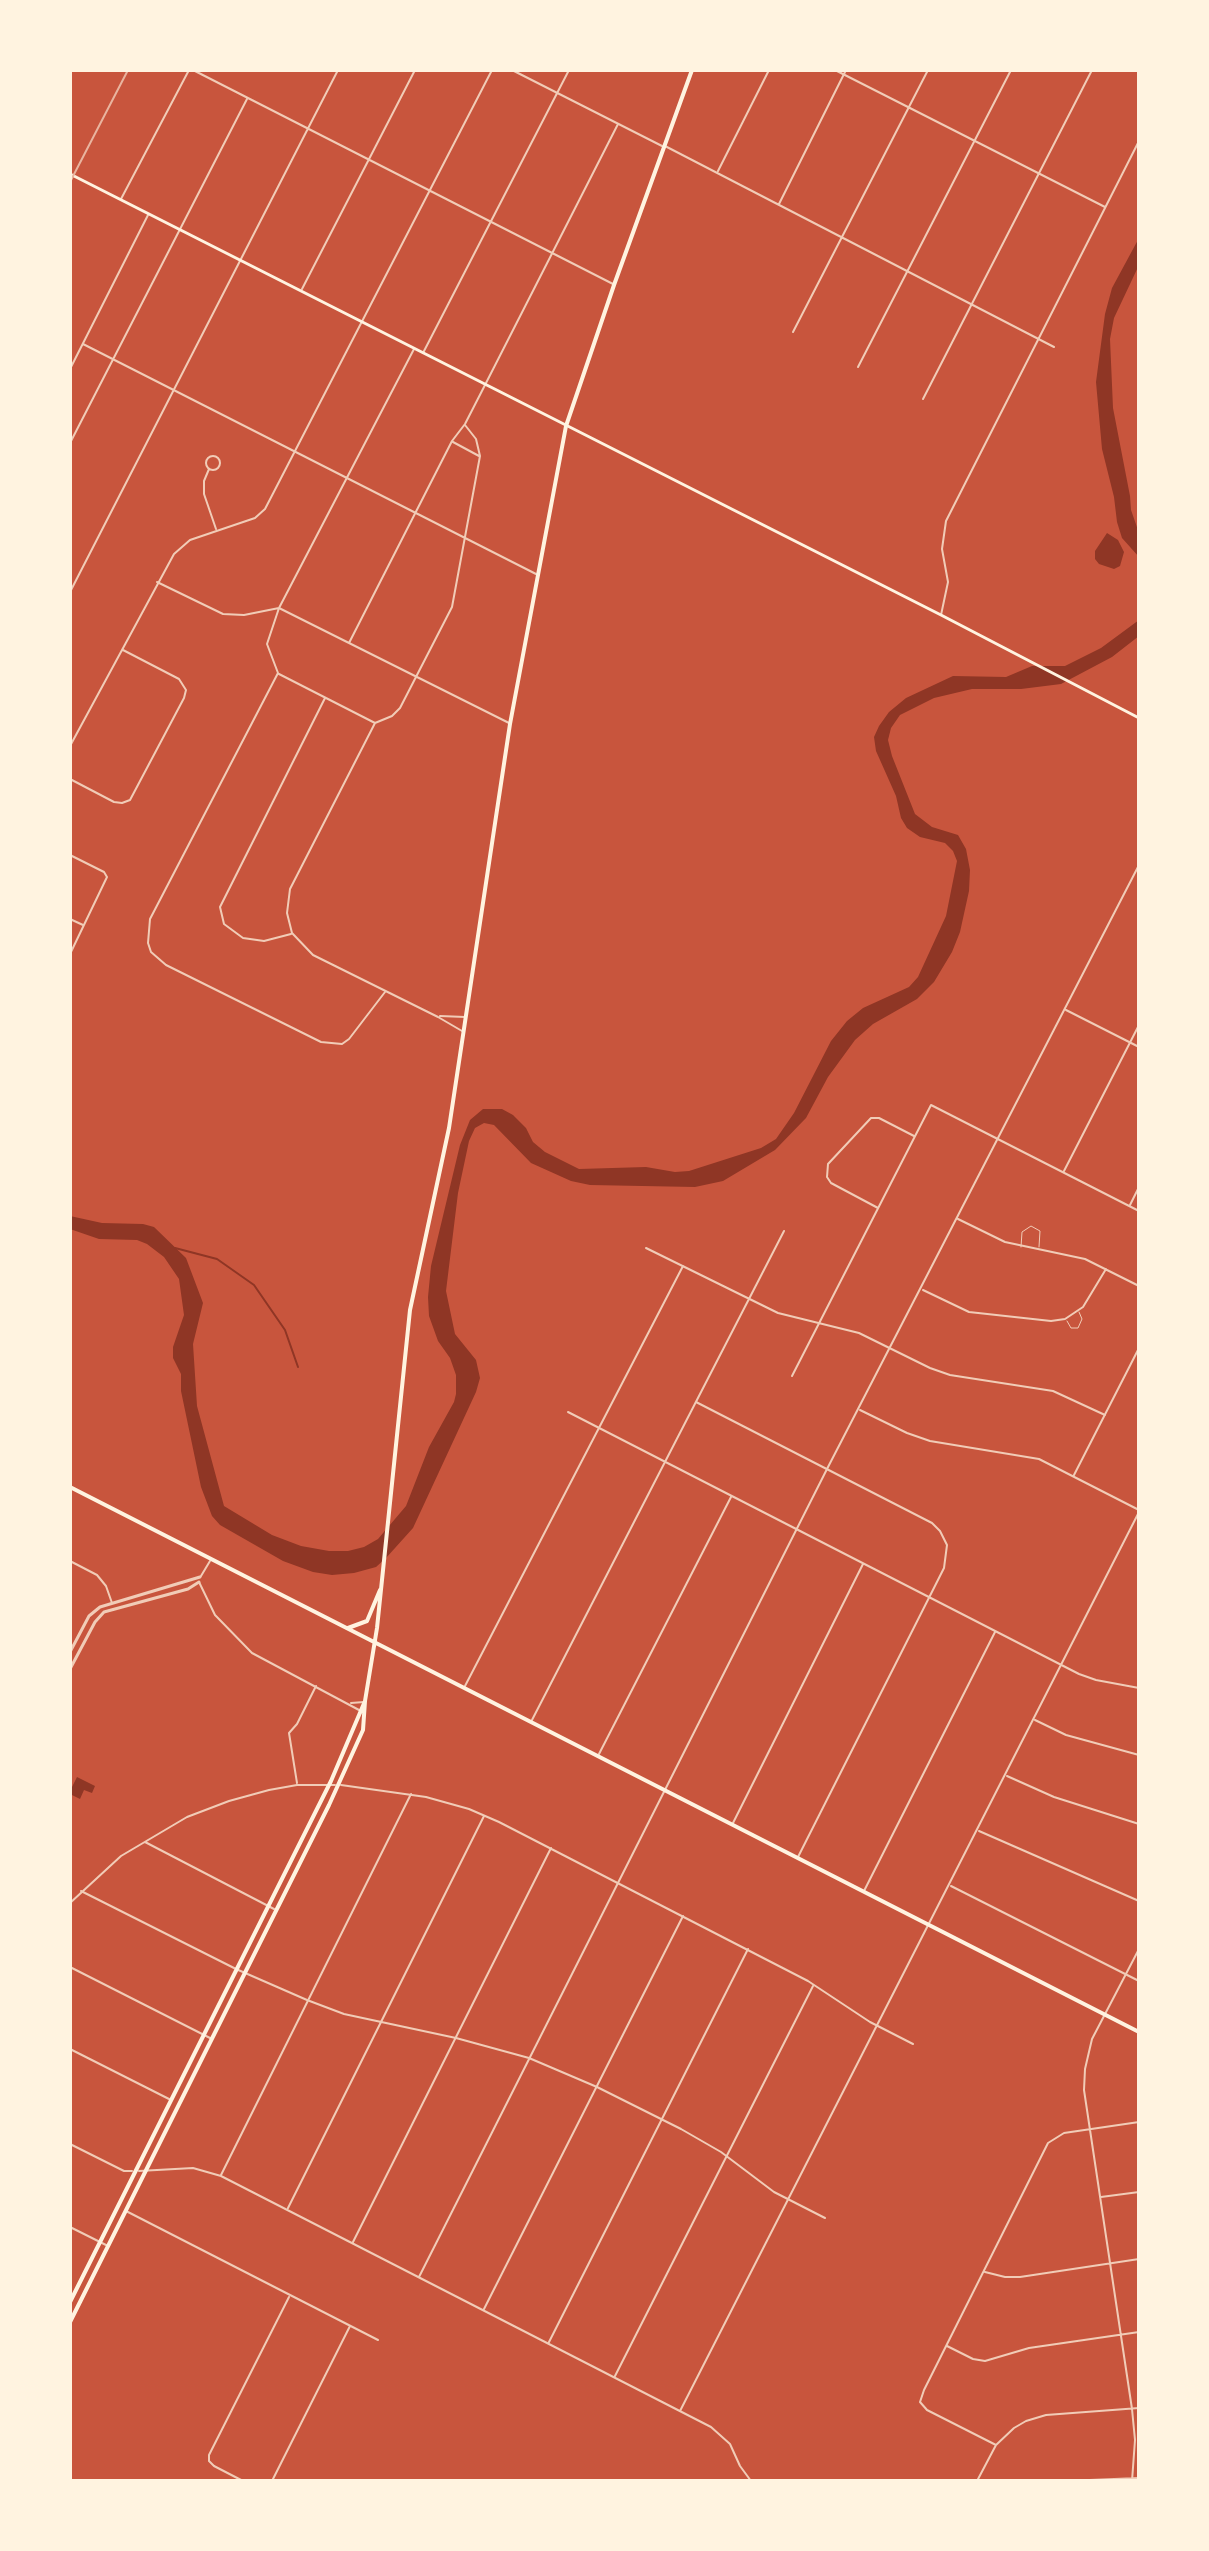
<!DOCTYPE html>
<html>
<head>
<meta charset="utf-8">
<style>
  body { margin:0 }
  #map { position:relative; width:1209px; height:2551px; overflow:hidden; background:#c8553d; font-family:"PT Sans",sans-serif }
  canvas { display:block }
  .frame { position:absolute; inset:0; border:72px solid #fff3e0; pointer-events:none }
</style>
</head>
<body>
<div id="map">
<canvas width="1209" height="2551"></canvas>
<div class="frame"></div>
</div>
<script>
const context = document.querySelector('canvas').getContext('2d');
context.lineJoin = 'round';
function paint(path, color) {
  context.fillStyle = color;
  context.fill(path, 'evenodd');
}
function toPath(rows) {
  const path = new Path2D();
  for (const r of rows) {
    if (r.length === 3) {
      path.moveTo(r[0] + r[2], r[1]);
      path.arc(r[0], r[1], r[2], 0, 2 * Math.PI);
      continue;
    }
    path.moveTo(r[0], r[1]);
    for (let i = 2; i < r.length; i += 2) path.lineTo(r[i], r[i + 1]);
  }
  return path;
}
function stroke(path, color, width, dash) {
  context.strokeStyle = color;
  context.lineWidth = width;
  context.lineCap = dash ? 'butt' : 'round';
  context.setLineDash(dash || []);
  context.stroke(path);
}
const water = toPath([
  [1139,238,1139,265,1114,318,1110,339,1113,408,1130,496,1131,510,1139,533,1139,557,1122,538,1117,522,1114,497,1102,449,1096,382,1105,314,1112,288],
  [1107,533,1118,540,1124,552,1120,566,1114,569,1099,564,1095,559,1095,551],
  [1139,620,1139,636,1112,657,1061,684,1021,689,972,689,934,698,900,715,891,728,888,740,892,756,915,814,932,827,958,835,966,849,970,870,969,891,960,932,952,952,934,982,917,999,873,1024,855,1040,828,1077,806,1118,775,1150,723,1181,695,1187,590,1185,571,1181,531,1163,494,1125,484,1123,475,1128,469,1141,458,1193,446,1291,455,1334,476,1360,480,1378,476,1392,413,1528,386,1558,376,1567,354,1573,332,1575,313,1572,283,1561,220,1525,212,1516,201,1487,181,1391,181,1374,173,1358,173,1347,184,1315,179,1279,164,1257,147,1244,137,1240,99,1239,70,1229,70,1216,102,1223,143,1224,154,1227,186,1258,203,1303,193,1344,197,1406,224,1506,272,1535,301,1546,329,1551,348,1551,364,1547,378,1539,406,1506,429,1447,454,1402,456,1394,456,1375,450,1358,438,1341,429,1316,428,1297,431,1266,460,1145,470,1120,483,1109,502,1109,513,1115,526,1128,533,1142,545,1152,579,1169,646,1167,675,1172,689,1171,761,1148,776,1139,794,1113,831,1041,847,1021,863,1008,909,987,918,977,946,916,957,861,953,851,945,843,920,837,907,828,901,818,896,796,876,751,874,737,879,726,889,712,906,698,953,676,1006,677,1032,666,1065,666,1101,648],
  [77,1777,95,1786,92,1793,84,1790,80,1799,70,1794,70,1786,72,1787]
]);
const stream = toPath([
  [175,1248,217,1259,254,1285,285,1330,298,1367]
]);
const service = toPath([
  [1021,1247,1022,1232,1031,1226,1040,1231,1039,1247],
  [1067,1321,1071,1328,1078,1328,1082,1319,1079,1312]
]);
const minor = toPath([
  [193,70,613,284],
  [512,70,662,146],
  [835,70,1105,207],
  [665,146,1054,347],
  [718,171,769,70],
  [121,199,189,70],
  [779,204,846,70],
  [302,289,415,70],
  [793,332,928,70],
  [83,344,536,574],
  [423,353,569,70],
  [858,367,1011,70],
  [70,369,148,215],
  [923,399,1092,70],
  [453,442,479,456],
  [70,443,247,99],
  [213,463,7],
  [209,469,204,481,204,494,216,529],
  [157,582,223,614,244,615,279,608,414,349],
  [70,592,338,70],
  [941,615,948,582,942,549,946,521,1139,141],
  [349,643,452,441,465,424,485,385,618,124],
  [279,674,375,723,290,889,287,913,292,933,313,955,438,1017,462,1031],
  [375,723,392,716,400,708,452,607,480,456,476,439,465,425],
  [70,746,174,554,190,540,255,518,265,509,492,70],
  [70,779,114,802,122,803,130,800,184,698,186,690,179,679,123,650],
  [70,855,104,872,107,877,70,954],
  [70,919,83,925],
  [291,934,264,941,243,938,224,924,220,907,325,698],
  [385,992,349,1039,342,1044,321,1042,166,965,151,952,148,943,150,919,278,673,267,644,279,608,509,723],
  [1066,1010,1139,1047],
  [440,1016,465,1017],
  [1064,1171,1139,1025],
  [1130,1205,1139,1187],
  [878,1208,831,1183,827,1177,828,1164,871,1118,879,1118,914,1136],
  [958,1219,1005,1242,1085,1259,1139,1286],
  [646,1248,778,1313,859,1333,930,1368,950,1375,1053,1391,1105,1415],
  [923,1290,969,1312,1051,1321,1065,1319,1083,1307,1106,1269],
  [792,1376,931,1105,1139,1211],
  [696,1402,932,1523,940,1531,947,1545,944,1568,798,1857],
  [860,1410,907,1433,930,1441,1039,1459,1139,1510],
  [568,1412,1079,1674,1096,1680,1139,1688],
  [1074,1475,1139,1348],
  [70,1561,97,1575,106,1586,112,1603],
  [201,1576,210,1561],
  [199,1582,215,1615,252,1653,359,1710],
  [465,1686,683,1266],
  [351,1703,364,1702],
  [532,1720,784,1231],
  [1035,1720,1066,1735,1139,1755],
  [599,1754,731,1497],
  [1007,1776,1054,1797,1139,1824],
  [297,1783,289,1733,297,1724,316,1686],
  [341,1785,426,1797,469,1809,499,1822,808,1981,870,2022,913,2044],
  [733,1823,863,1564],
  [979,1831,1139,1901],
  [145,1842,274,1909],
  [951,1886,1139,1981],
  [81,1891,236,1969,307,2000,344,2014,456,2038,529,2058,597,2087,681,2129,721,2152,774,2192,825,2218],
  [864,1891,995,1632],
  [70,1903,121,1856,187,1817,229,1801,269,1790,297,1785,335,1785],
  [70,1967,212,2039],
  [70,2049,169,2099],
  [70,2144,124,2171,132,2171],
  [139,2171,193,2168,221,2176,711,2427,730,2444,740,2466,751,2481],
  [221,2175,411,1794],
  [1101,2197,1139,2192],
  [288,2208,484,1816],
  [126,2211,378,2340],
  [70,2227,108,2246],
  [353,2242,551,1848],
  [985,2272,1005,2277,1020,2277,1139,2259],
  [419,2277,827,1469,1139,865],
  [484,2309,683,1916],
  [549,2342,748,1949],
  [947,2346,973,2359,985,2361,1029,2348,1139,2332],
  [615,2376,813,1986],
  [680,2411,1139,1512],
  [996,2445,927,2410,920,2402,924,2390,1048,2143,1064,2133,1139,2122],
  [243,2481,214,2466,209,2461,209,2455,289,2297],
  [272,2481,350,2326],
  [977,2481,996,2445,1014,2428,1026,2421,1046,2415,1139,2408],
  [1065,2481,1139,2478],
  [1132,2481,1135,2440,1132,2409,1084,2090,1085,2069,1092,2039,1139,1949]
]);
const tertiary = toPath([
  [70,1652,89,1616,100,1607,200,1577],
  [70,1669,95,1622,104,1612,188,1589,199,1582]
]);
const secondary = toPath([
  [70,174,941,615,1139,718]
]);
const primary = toPath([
  [70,1487,1139,2032],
  [348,1628,367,1621,380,1590],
  [70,2302,331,1781,365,1701],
  [70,2322,329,1805,363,1730,365,1701,377,1628,410,1310,449,1128,510,724,566,426,614,285,692,70]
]);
const rail = toPath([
  [70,182,128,70]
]);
paint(water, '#8f3625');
stroke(stream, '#8f3625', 2);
stroke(service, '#f1ccb7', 1);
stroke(minor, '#f1ccb7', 2);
stroke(tertiary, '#f1ccb7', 3);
stroke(secondary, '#fff3e0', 3);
stroke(primary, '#fff3e0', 4);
stroke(rail, '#e9b49f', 2);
</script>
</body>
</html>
